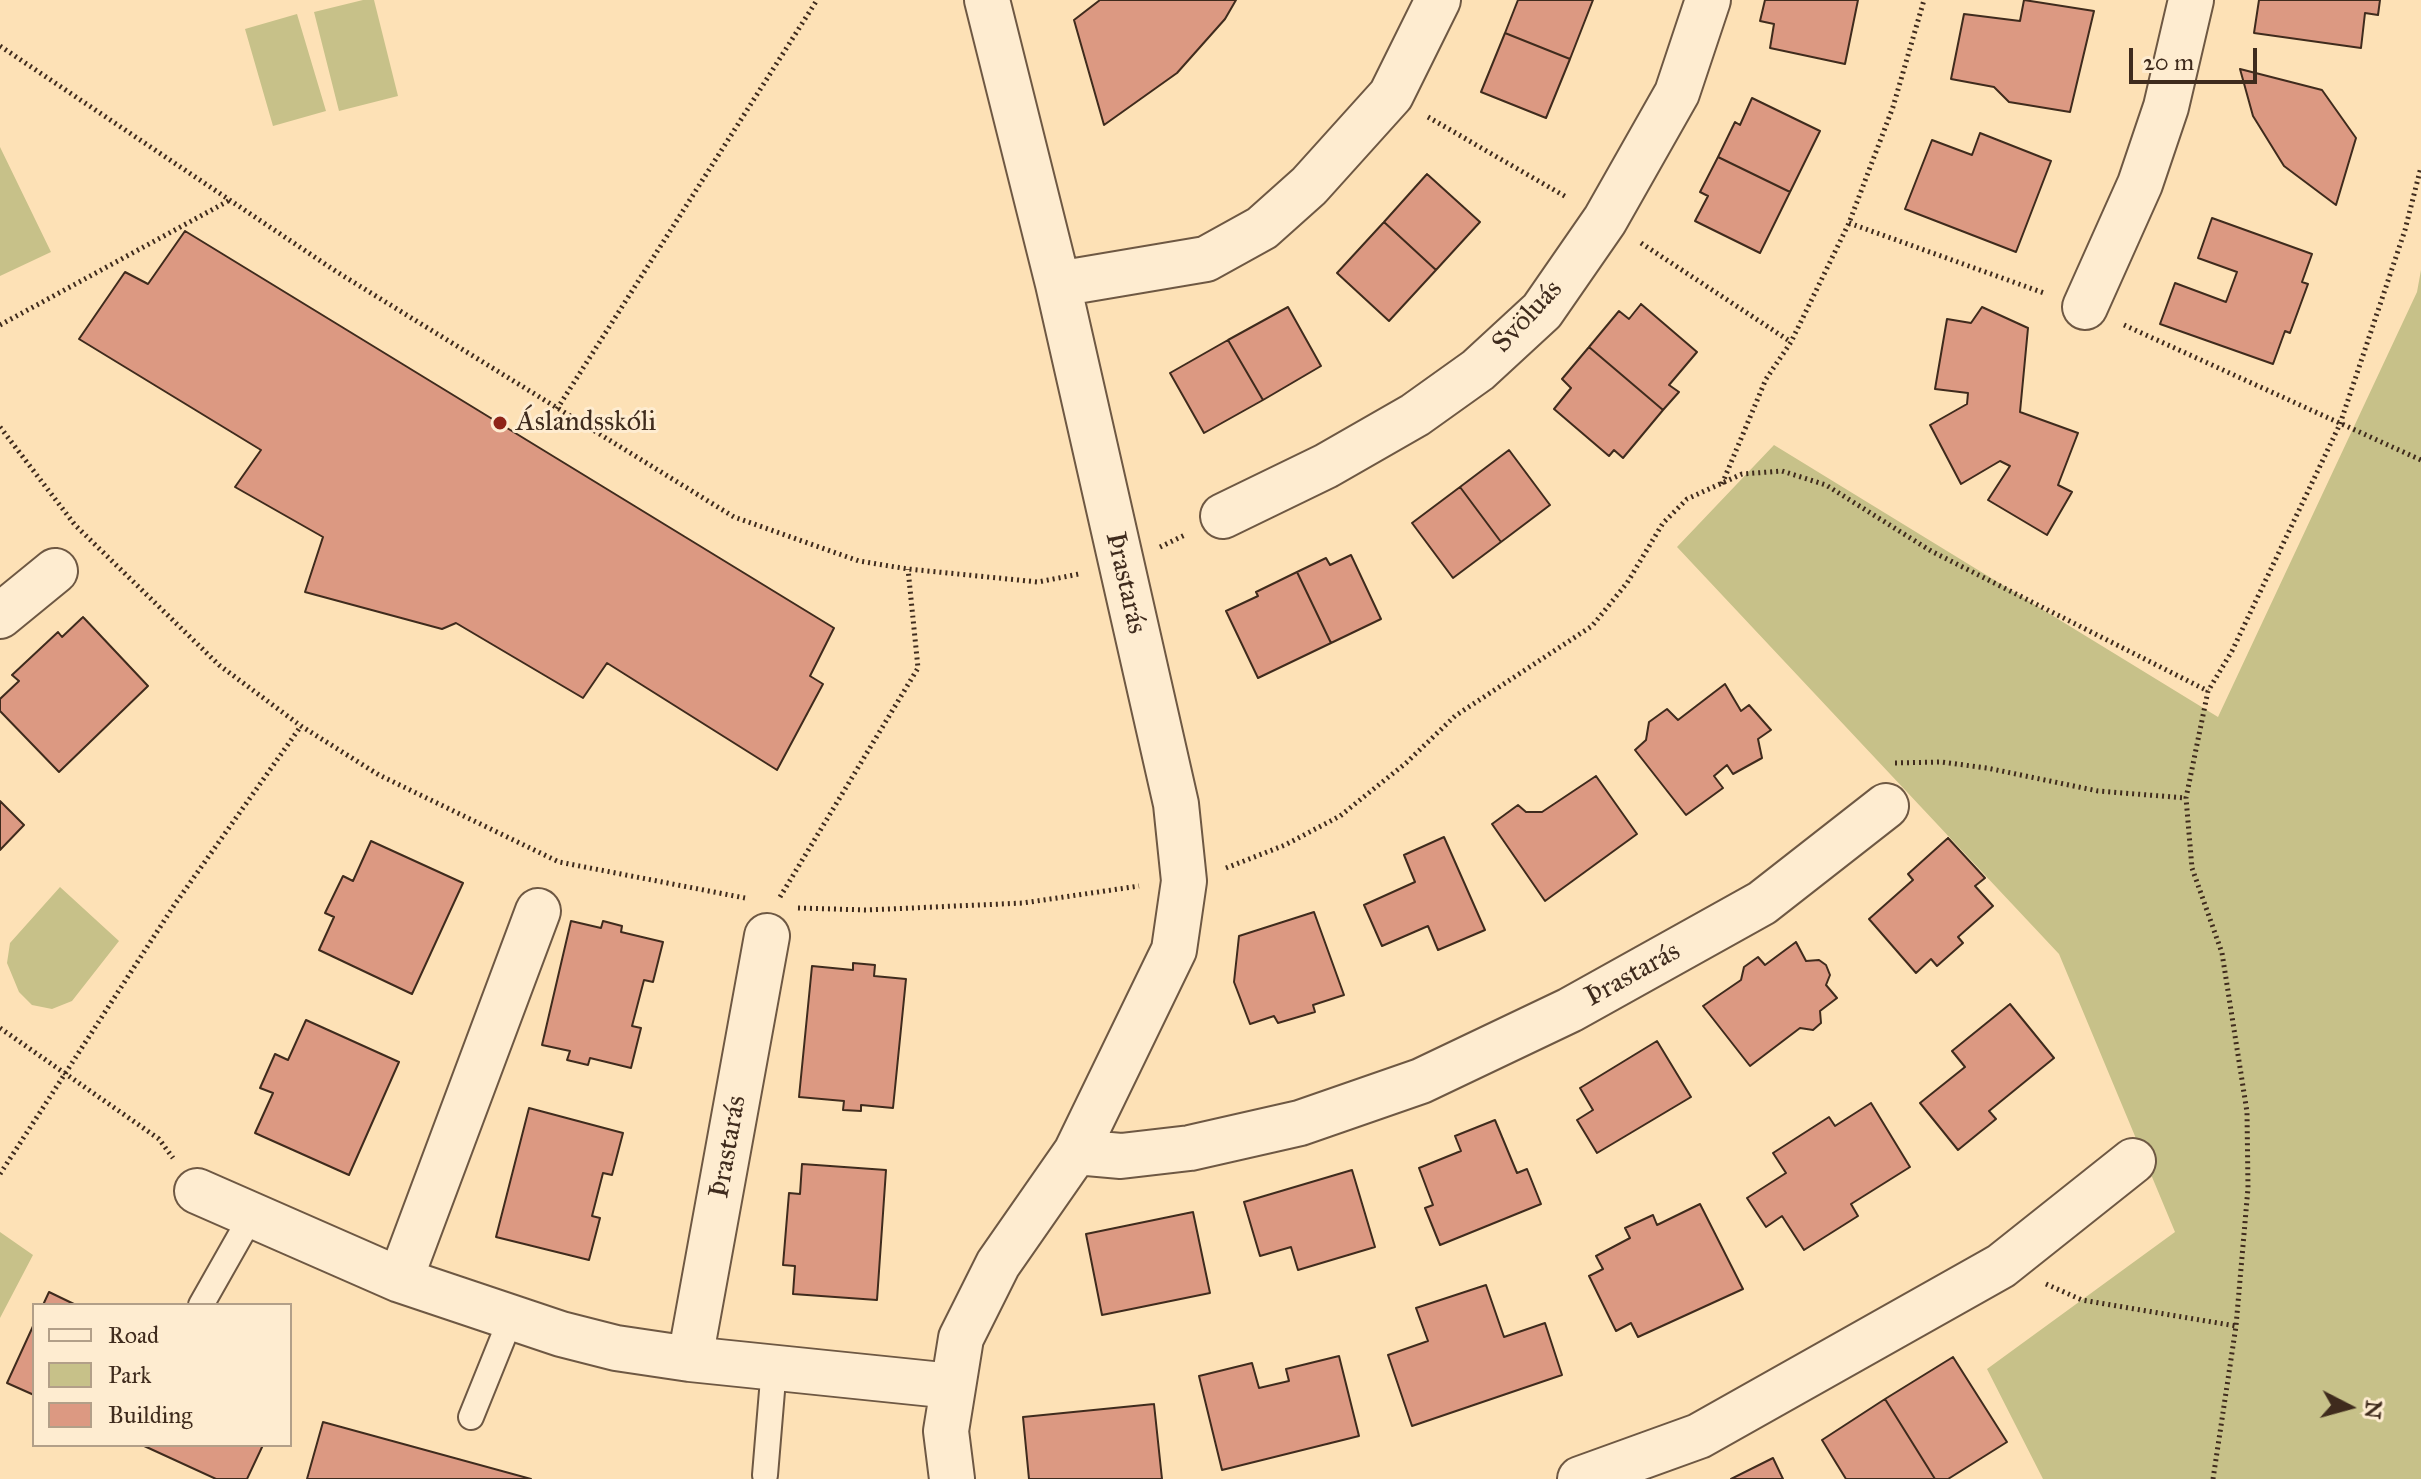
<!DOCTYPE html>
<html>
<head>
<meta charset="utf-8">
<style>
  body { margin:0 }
  #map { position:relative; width:2421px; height:1479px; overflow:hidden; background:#fde1b6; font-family:"IM FELL Great Primer",serif }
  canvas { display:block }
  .legend { position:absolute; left:32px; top:1303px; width:260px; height:144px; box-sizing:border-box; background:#feecd0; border:2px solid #b29f88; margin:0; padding:10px 14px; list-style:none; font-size:24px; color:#3f2b1d }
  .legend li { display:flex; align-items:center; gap:16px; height:40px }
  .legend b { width:40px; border:2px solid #b29f88 }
  .north { position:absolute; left:2309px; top:1367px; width:80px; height:80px; -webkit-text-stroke:6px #feecd0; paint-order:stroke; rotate:96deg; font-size:22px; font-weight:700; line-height:32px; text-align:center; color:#3f2b1d }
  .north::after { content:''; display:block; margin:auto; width:28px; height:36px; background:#3f2b1d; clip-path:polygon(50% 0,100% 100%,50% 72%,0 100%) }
  .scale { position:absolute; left:2129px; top:48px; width:128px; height:36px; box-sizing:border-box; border:4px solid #3f2b1d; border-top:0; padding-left:10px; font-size:24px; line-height:28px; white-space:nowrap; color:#3f2b1d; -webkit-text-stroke:6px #feecd0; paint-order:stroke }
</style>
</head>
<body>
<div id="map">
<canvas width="2421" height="1479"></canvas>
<ul class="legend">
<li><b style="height:10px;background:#feecd0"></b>Road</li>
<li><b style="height:22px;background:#c7c189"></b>Park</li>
<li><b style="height:22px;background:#dc9982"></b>Building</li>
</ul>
<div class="north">N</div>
<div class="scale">20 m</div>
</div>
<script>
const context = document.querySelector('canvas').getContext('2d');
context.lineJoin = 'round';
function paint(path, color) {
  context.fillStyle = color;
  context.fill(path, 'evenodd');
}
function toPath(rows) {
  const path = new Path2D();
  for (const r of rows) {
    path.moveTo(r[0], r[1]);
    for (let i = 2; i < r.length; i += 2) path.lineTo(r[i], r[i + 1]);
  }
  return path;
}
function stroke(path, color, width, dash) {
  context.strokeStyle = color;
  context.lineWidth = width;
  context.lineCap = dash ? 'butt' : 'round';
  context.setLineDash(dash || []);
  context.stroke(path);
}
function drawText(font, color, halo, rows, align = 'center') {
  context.font = font + ' "IM FELL Great Primer",serif';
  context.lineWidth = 6;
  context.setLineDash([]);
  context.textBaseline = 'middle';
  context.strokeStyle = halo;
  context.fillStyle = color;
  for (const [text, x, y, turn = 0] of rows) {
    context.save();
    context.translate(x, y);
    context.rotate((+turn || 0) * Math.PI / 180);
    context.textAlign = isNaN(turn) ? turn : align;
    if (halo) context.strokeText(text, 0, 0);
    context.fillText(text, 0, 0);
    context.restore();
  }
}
const green = toPath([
  [363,0,374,0,398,96,339,111,314,12],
  [297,14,326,111,273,126,245,29],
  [0,147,51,252,0,276],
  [2421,270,2421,1479,2043,1479,1987,1369,2175,1232,2059,954,1677,547,1774,445,2218,717,2417,292],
  [60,887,119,941,72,1001,52,1009,32,1005,19,992,7,963,10,943],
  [0,1232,33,1255,0,1318]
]);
const building = toPath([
  [1100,0,1236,0,1225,19,1177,73,1104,125,1074,20,1100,0],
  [1518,0,1593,0,1570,59,1505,33,1518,0],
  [1765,0,1858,0,1845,64,1770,48,1774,24,1760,21,1765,0],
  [2024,0,2094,11,2070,112,2009,102,1994,87,1951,79,1964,14,2020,21,2024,0],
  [2259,0,2380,0,2378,15,2365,13,2361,48,2254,33,2259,0],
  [1505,33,1570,59,1546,118,1481,92,1505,33],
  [2240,69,2322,90,2356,138,2336,205,2284,166,2253,116,2240,69],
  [1752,98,1820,131,1790,192,1718,157,1735,122,1740,125,1752,98],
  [1980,133,2051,161,2016,252,1905,209,1932,140,1972,155,1980,133],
  [1718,157,1790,192,1760,253,1695,221,1708,196,1700,192,1718,157],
  [1427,174,1480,222,1436,270,1384,222,1427,174],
  [2212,218,2312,254,2302,282,2308,284,2290,333,2285,331,2273,364,2160,324,2175,283,2226,302,2237,272,2198,258,2212,218],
  [1384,222,1436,270,1389,321,1337,273,1384,222],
  [185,231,834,628,810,676,823,684,777,770,607,663,583,698,456,623,442,629,305,592,323,537,235,487,261,450,79,339,125,272,148,284,185,231],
  [1641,304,1697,352,1669,385,1679,392,1663,410,1589,347,1619,311,1629,319,1641,304],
  [1288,307,1321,366,1263,400,1228,340,1288,307],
  [1982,307,2028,328,2020,412,2078,433,2058,485,2072,492,2047,535,1988,500,2010,466,2000,461,1961,484,1930,425,1967,404,1968,393,1935,389,1947,319,1971,323,1982,307],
  [1228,340,1263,400,1204,433,1170,373,1228,340],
  [1589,347,1663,410,1623,458,1614,450,1609,456,1554,409,1571,388,1562,379,1589,347],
  [1509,450,1550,505,1501,542,1460,487,1509,450],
  [1460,487,1501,542,1453,578,1412,523,1460,487],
  [1351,555,1381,619,1331,643,1297,572,1326,558,1330,565,1351,555],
  [1297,572,1331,643,1258,678,1226,611,1258,596,1256,592,1297,572],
  [83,617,148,686,59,772,0,711,0,699,19,681,12,675,58,632,62,637,83,617],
  [1725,684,1741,711,1749,705,1771,730,1758,739,1762,758,1733,774,1727,765,1714,776,1723,788,1686,815,1635,750,1646,740,1649,722,1667,709,1678,720,1725,684],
  [1596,776,1637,834,1545,901,1492,824,1518,805,1526,812,1542,812,1596,776],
  [0,801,24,825,0,850,0,801],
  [1444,837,1485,930,1438,950,1428,926,1382,946,1364,905,1415,882,1404,855,1444,837],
  [1948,838,1985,878,1975,886,1993,906,1958,937,1963,943,1937,966,1931,959,1916,973,1869,919,1913,880,1908,874,1948,838],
  [371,841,463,883,412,994,319,950,334,917,325,913,343,876,353,881,371,841],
  [1314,912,1344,995,1313,1005,1315,1012,1278,1023,1274,1016,1250,1024,1234,982,1239,936,1314,912],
  [571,921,601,928,603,921,622,926,621,932,663,942,653,982,644,980,632,1026,641,1028,631,1068,590,1058,588,1065,567,1060,570,1051,542,1045,571,921],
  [1796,942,1806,961,1819,960,1826,965,1830,975,1826,985,1837,998,1820,1011,1821,1023,1813,1030,1800,1028,1750,1066,1703,1006,1741,980,1744,967,1758,957,1765,965,1796,942],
  [853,963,875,965,874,976,906,979,893,1108,861,1105,861,1111,843,1110,844,1101,799,1097,812,966,853,970,853,963],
  [2010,1004,2054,1058,1989,1111,1996,1119,1958,1150,1920,1103,1965,1067,1952,1051,2010,1004],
  [306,1020,399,1062,349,1175,255,1133,273,1093,260,1088,275,1054,288,1060,306,1020],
  [1657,1041,1691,1097,1597,1153,1577,1120,1593,1110,1580,1088,1657,1041],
  [1871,1103,1910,1167,1851,1204,1858,1216,1804,1250,1782,1216,1766,1227,1747,1198,1786,1173,1773,1153,1829,1117,1835,1126,1871,1103],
  [529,1108,623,1133,612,1175,603,1173,592,1216,600,1218,589,1260,496,1237,529,1108],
  [1495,1120,1517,1173,1527,1169,1541,1204,1440,1245,1425,1208,1433,1205,1419,1168,1461,1151,1455,1136,1495,1120],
  [802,1164,886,1170,877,1300,793,1294,795,1266,783,1265,789,1193,800,1194,802,1164],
  [1352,1170,1375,1247,1298,1270,1291,1247,1260,1256,1244,1202,1352,1170],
  [1700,1204,1743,1289,1638,1337,1631,1323,1616,1331,1589,1276,1603,1269,1596,1256,1630,1238,1625,1228,1653,1215,1657,1225,1700,1204],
  [1193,1212,1210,1293,1102,1315,1086,1234,1193,1212],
  [1486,1285,1504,1337,1545,1323,1562,1375,1412,1426,1388,1355,1428,1341,1416,1308,1486,1285],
  [49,1292,76,1305,43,1305,49,1292],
  [34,1324,34,1395,7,1383,34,1324],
  [1339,1356,1359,1436,1222,1470,1199,1376,1252,1363,1259,1388,1289,1381,1286,1369,1339,1356],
  [1953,1357,2007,1442,1948,1479,1935,1479,1885,1399,1953,1357],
  [1885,1399,1935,1479,1846,1479,1822,1440,1885,1399],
  [1154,1404,1162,1479,1029,1479,1023,1417,1154,1404],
  [323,1422,531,1479,307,1479,323,1422],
  [142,1445,263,1445,247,1479,216,1479,142,1445],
  [1773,1458,1783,1479,1731,1479,1773,1458]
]);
const path = toPath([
  [0,46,337,272,734,517,859,561,908,569,1038,582,1079,574],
  [1428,117,1568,198],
  [1849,223,2044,293],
  [1641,243,1791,342],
  [0,325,230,200],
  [2124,325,2421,460],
  [557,409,817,0],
  [0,427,75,525,219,665,301,726,379,775,559,862,745,898],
  [1722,484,1766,379,1791,342,1849,223,1893,107,1924,0],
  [1160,547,1187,534],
  [1895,763,1941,762,1987,768,2098,791,2186,798],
  [1226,868,1285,845,1340,816,1406,763,1455,716,1592,626,1627,583,1663,523,1687,499,1742,474,1782,471,1826,485,1931,551,2208,691],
  [780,897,918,668,908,569],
  [798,908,867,910,1023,903,1139,886],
  [0,1028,159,1139,173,1158],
  [0,1174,175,904,301,726],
  [2046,1284,2082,1300,2236,1326],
  [2213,1479,2236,1326,2248,1188,2247,1112,2222,953,2192,868,2186,798,2208,691,2232,651,2340,424,2405,230,2421,167]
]);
const service = toPath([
  [201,1305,252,1215],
  [471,1417,511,1318],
  [765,1475,774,1367]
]);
const minor = toPath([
  [1058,284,1206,259,1262,228,1309,186,1391,95,1438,0],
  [2085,307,2140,184,2166,107,2191,0],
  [1223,516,1326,466,1415,415,1478,370,1542,311,1605,220,1677,93,1708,0],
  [0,616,55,571],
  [1076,1152,1121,1156,1190,1148,1300,1123,1421,1081,1570,1010,1762,903,1886,806],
  [197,1191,400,1280,561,1334,616,1348,690,1359,952,1386],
  [400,1280,538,911],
  [690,1359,767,936],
  [952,1479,946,1431,961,1338,998,1264,1076,1152,1174,950,1184,881,1176,804,1058,284,987,0],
  [1580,1479,1699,1436,2001,1266,2133,1161]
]);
const markers = [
  [500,423,8,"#8f2418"]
];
const streetNames = [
  ["Svöluás",1528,317,-47],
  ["Þrastarás",1125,583,77],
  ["Þrastarás",1633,975,-29],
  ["Þrastarás",729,1147,-80]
];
const poiNames = [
  ["Áslandsskóli",516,423]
];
paint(green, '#c7c189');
paint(building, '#dc9982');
stroke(building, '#3f2b1d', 2);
stroke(service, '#6e5843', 28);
stroke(minor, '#6e5843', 48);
stroke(path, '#3f2b1d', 5, [2, 4]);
stroke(service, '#feecd0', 24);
stroke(minor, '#feecd0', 44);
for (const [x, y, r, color] of markers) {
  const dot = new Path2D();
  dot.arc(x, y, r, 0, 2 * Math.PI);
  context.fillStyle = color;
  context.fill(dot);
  stroke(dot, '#feecd0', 3);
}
drawText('28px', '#3f2b1d', '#feecd0', streetNames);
drawText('28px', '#3f2b1d', '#feecd0', poiNames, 'left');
</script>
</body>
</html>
